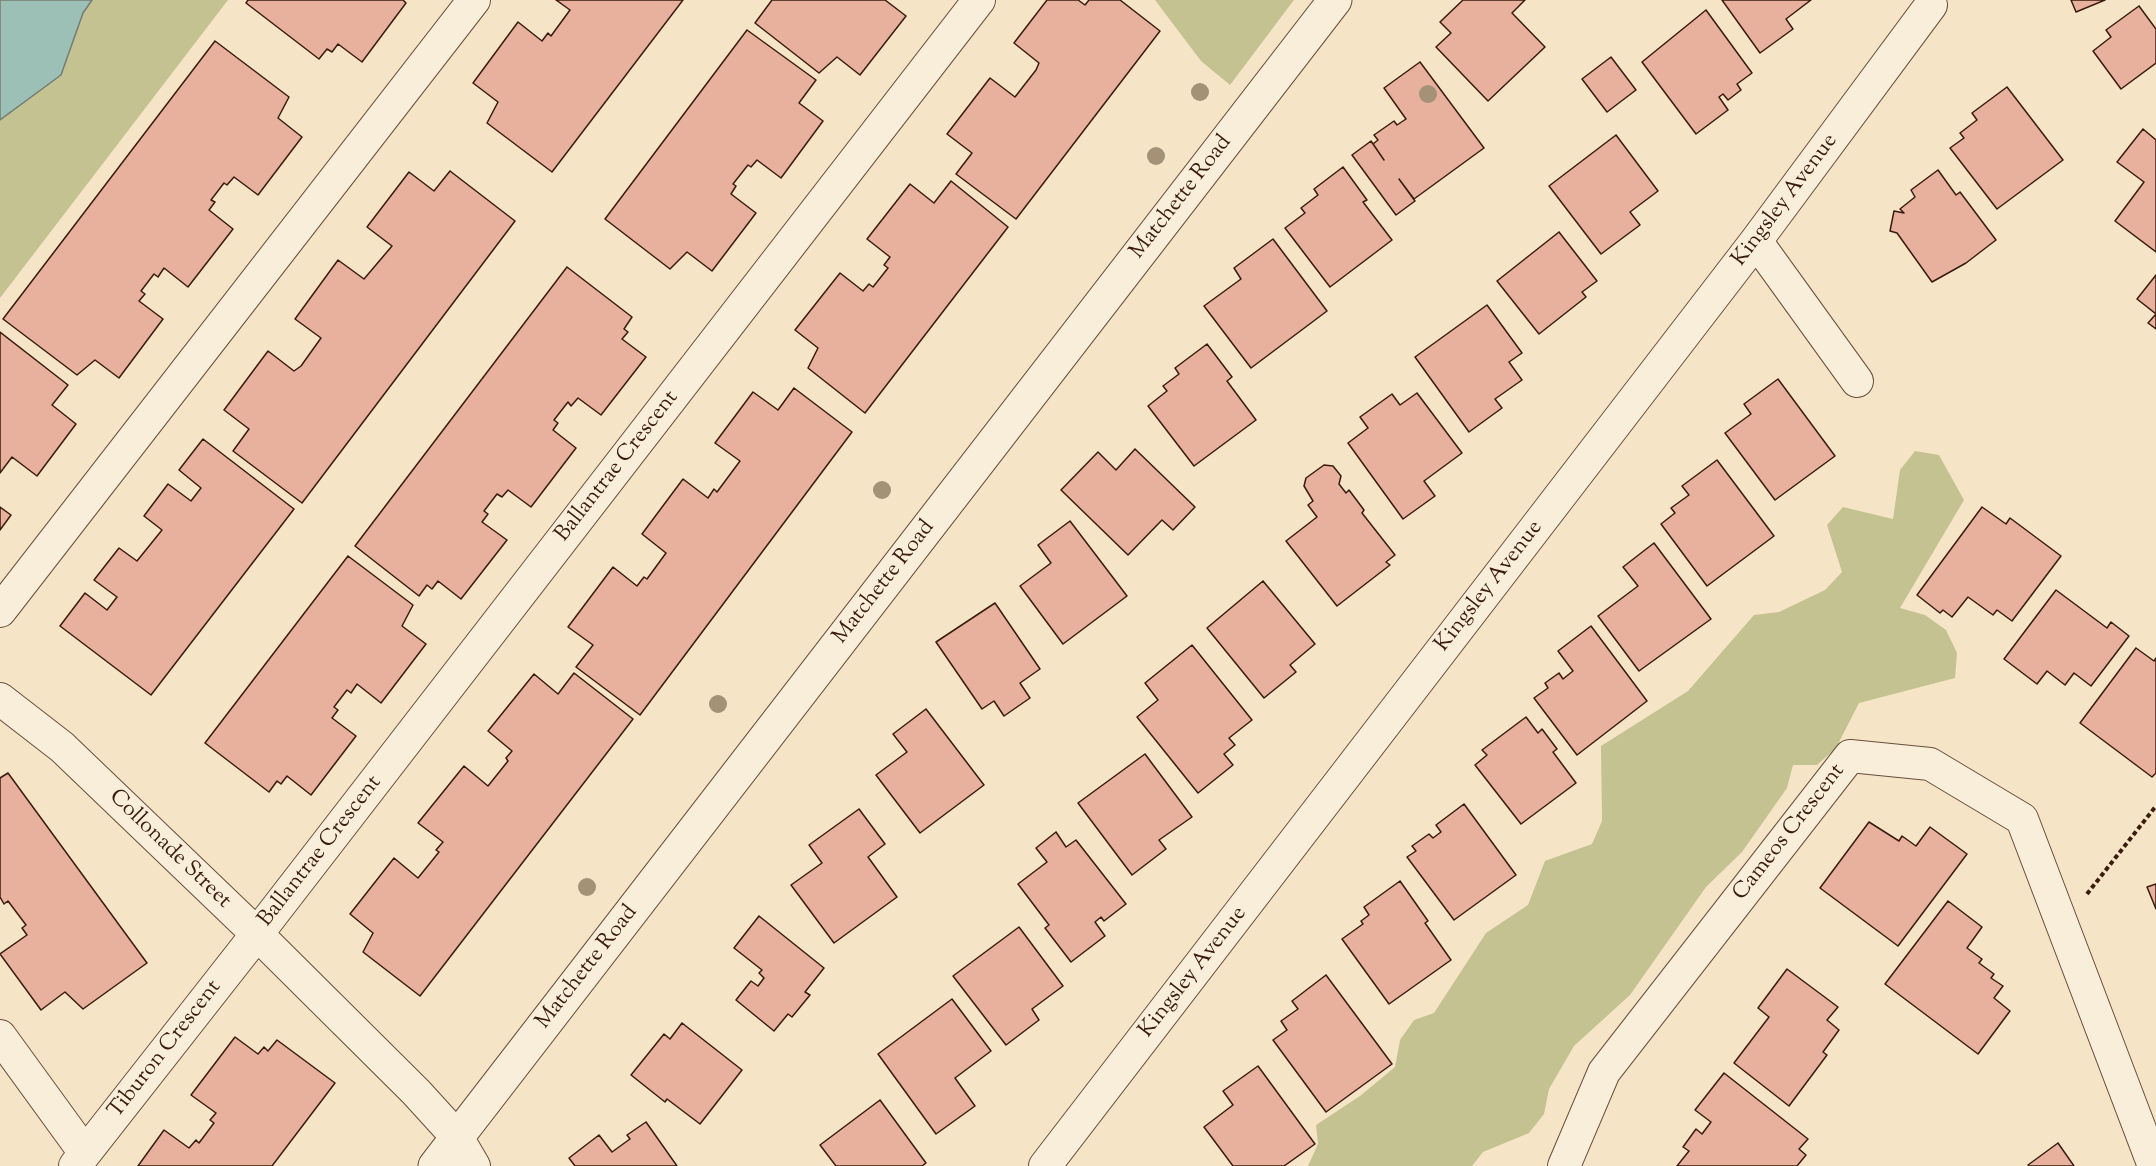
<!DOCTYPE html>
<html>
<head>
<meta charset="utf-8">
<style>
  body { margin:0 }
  canvas { display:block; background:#f5e5c6 }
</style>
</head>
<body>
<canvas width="2156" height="1166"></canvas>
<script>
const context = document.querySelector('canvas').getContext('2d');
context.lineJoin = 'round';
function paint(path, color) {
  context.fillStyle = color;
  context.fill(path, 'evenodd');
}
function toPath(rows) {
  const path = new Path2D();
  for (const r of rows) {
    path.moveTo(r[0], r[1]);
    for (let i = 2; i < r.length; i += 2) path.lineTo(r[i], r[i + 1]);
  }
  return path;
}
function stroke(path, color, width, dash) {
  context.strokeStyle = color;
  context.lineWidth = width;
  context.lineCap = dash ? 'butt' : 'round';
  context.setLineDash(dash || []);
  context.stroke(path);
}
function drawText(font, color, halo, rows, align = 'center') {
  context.font = font + ' "Sorts Mill Goudy",serif';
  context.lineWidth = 5;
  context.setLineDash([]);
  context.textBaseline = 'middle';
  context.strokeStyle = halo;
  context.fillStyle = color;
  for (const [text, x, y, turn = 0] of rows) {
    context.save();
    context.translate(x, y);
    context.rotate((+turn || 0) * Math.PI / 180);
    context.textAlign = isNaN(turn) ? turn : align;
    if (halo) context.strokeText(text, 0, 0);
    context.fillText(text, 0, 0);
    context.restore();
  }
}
const green = toPath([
  [0,0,228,0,0,298],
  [1155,0,1294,0,1230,85,1201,61],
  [1915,451,1939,455,1964,500,1900,608,1925,615,1946,630,1957,653,1955,678,1859,703,1836,748,1817,765,1793,765,1787,788,1742,852,1706,887,1630,995,1574,1046,1549,1089,1544,1114,1529,1133,1483,1152,1472,1166,1308,1166,1318,1144,1316,1125,1360,1096,1395,1067,1400,1040,1414,1020,1434,1013,1486,933,1528,905,1545,861,1592,844,1602,821,1601,746,1688,691,1754,615,1779,612,1825,590,1842,572,1827,525,1843,507,1893,519,1900,470]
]);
const water = toPath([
  [0,0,92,0,83,13,61,75,0,120,0,0]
]);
const building = toPath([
  [248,0,403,0,406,3,362,62,338,44,332,52,327,49,319,59,246,3,248,0],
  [556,0,683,0,552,172,487,123,498,102,473,83,518,22,542,41,548,33,551,36,570,10,556,0],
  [772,0,885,0,906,16,860,75,837,57,819,73,755,23,772,0],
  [1047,0,1078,0,1085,5,1089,0,1120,0,1160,31,1016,219,956,174,972,153,947,134,990,78,1015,97,1036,70,1039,63,1014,43,1047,0],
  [1463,0,1525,0,1512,13,1545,47,1488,101,1436,47,1451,33,1440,22,1463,0],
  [1722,0,1811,0,1786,19,1793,29,1760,53,1722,0],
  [2071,0,2105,0,2076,12,2071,0],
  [2139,6,2156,29,2156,63,2121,89,2093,51,2111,37,2106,30,2139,6],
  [1706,10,1752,73,1737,84,1741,90,1728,100,1723,94,1719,97,1728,110,1696,134,1642,62,1706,10],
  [747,30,816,80,799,103,823,121,781,178,757,160,751,167,748,165,733,184,736,186,731,194,756,213,712,271,687,252,670,269,605,219,747,30],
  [215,41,289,97,278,118,302,137,258,195,234,177,227,185,224,183,211,200,215,202,209,210,233,229,188,287,164,268,158,277,154,274,141,291,145,294,139,301,163,319,119,378,95,360,77,375,3,319,215,41],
  [1611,57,1636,90,1607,112,1582,79,1611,57],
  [1420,62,1484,148,1414,199,1399,179,1415,201,1396,215,1352,155,1371,141,1384,160,1373,144,1378,140,1374,135,1394,121,1397,125,1406,119,1384,88,1420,62],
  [2007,87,2063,160,1997,209,1950,148,1964,138,1960,133,1977,120,1972,113,2007,87],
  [2143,129,2156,140,2156,252,2115,221,2144,182,2117,162,2143,129],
  [1616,135,1658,191,1630,212,1640,225,1601,254,1549,186,1616,135],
  [1343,167,1367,200,1363,202,1392,240,1330,287,1285,228,1305,213,1301,208,1318,195,1314,189,1343,167],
  [1938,170,1956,195,1960,192,1996,240,1966,263,1932,282,1897,233,1890,231,1894,211,1904,213,1900,209,1915,197,1911,190,1938,170],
  [450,171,515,221,302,503,233,451,249,429,224,410,268,351,294,371,301,366,321,338,295,319,338,260,364,279,392,246,367,227,409,172,434,191,450,171],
  [951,181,1008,227,865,413,808,368,818,348,795,330,840,273,863,291,869,284,873,287,888,268,884,265,890,257,867,239,910,184,934,203,951,181],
  [1559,232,1597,281,1582,292,1586,297,1539,334,1497,281,1559,232],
  [1273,239,1327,311,1251,368,1204,306,1241,279,1234,268,1273,239],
  [567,267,632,317,624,329,628,332,622,339,646,357,601,415,578,398,571,406,568,402,554,420,558,423,553,430,576,448,531,507,508,490,502,497,497,494,484,511,488,514,482,522,507,540,461,599,438,581,432,589,427,585,419,596,355,546,567,267],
  [2156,275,2156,329,2148,323,2156,314,2137,299,2156,275],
  [1487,305,1522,353,1509,362,1522,380,1495,399,1502,408,1469,432,1415,357,1487,305],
  [0,332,68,385,52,405,76,424,37,476,12,457,0,473,0,332],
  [1207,344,1232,377,1227,381,1256,420,1194,466,1148,406,1167,391,1163,386,1179,374,1175,368,1207,344],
  [1778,379,1835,456,1775,500,1725,433,1751,414,1744,404,1778,379],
  [794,388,852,432,640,715,576,667,593,645,568,627,613,567,637,586,644,577,647,579,666,553,642,534,683,479,708,498,714,489,717,492,740,461,715,443,753,392,778,410,794,388],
  [1417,393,1462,453,1424,481,1435,496,1403,519,1348,443,1368,428,1360,417,1392,394,1400,405,1417,393],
  [203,439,294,509,151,695,60,626,85,593,107,610,117,597,94,580,119,548,137,561,162,530,144,516,168,484,191,501,201,488,179,470,203,439],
  [1135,449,1195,507,1173,530,1162,520,1128,555,1061,490,1098,452,1116,470,1135,449],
  [1717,460,1774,536,1707,586,1661,524,1675,513,1671,508,1689,495,1682,486,1717,460],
  [1324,465,1333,466,1341,476,1339,484,1346,493,1349,490,1364,510,1362,513,1395,555,1386,562,1390,565,1337,606,1286,541,1317,517,1308,505,1313,501,1304,486,1306,478,1324,465],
  [0,507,11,515,0,530,0,507],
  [1982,507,2006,524,2010,518,2061,556,2012,621,1997,610,1993,615,1968,597,1952,617,1943,610,1940,613,1917,595,1982,507],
  [1070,521,1127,596,1063,644,1020,586,1051,563,1038,545,1070,521],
  [1654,543,1711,619,1639,671,1598,616,1638,586,1623,567,1654,543],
  [348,556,413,605,402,626,426,644,381,703,357,684,351,693,347,690,334,707,338,710,332,718,356,736,311,795,287,776,281,784,277,781,269,792,205,743,348,556],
  [1263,581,1315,644,1290,665,1296,672,1264,698,1207,628,1263,581],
  [2056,590,2107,628,2111,622,2129,636,2091,686,2074,673,2065,685,2047,671,2037,684,2004,659,2056,590],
  [995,603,1040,669,1020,683,1030,698,1004,716,994,701,982,709,936,642,995,603],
  [1591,626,1647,701,1577,755,1534,698,1548,688,1545,683,1559,673,1563,679,1573,671,1558,651,1591,626],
  [1192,645,1252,720,1229,738,1235,745,1224,754,1233,765,1198,793,1137,717,1158,700,1145,683,1192,645],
  [2136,648,2154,661,2156,658,2156,773,2152,777,2080,723,2136,648],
  [574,673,633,719,420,996,363,952,373,933,350,914,394,858,418,878,439,852,436,850,443,842,418,823,464,766,488,786,508,761,506,758,512,751,488,731,534,674,558,694,574,673],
  [926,709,984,785,920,833,876,775,907,752,893,734,926,709],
  [1526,717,1538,733,1542,729,1557,749,1553,752,1576,783,1521,824,1475,765,1487,755,1482,750,1526,717],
  [1145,754,1192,817,1159,840,1166,849,1132,875,1078,803,1145,754],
  [8,773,147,963,83,1009,65,992,41,1010,0,954,27,935,22,928,26,925,8,901,4,904,0,897,0,778,8,773],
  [1464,804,1516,875,1454,920,1407,857,1416,851,1412,846,1429,834,1433,838,1441,832,1436,825,1464,804],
  [859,809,885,844,868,857,897,897,834,943,791,885,822,863,809,845,859,809],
  [1869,822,1899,841,1902,836,1916,846,1930,827,1967,854,1898,946,1820,888,1869,822],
  [1056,832,1066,847,1076,840,1126,904,1104,921,1101,917,1095,922,1105,936,1071,962,1045,928,1049,925,1018,884,1047,862,1036,848,1056,832],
  [1400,881,1428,921,1425,923,1451,960,1389,1004,1342,939,1363,924,1361,921,1369,915,1364,907,1400,881],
  [2156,884,2156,909,2147,887,2156,884],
  [1948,901,1982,927,1967,948,1982,959,1979,963,1994,974,1991,978,2003,986,1994,998,2010,1011,1978,1054,1885,984,1948,901],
  [759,916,824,968,805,992,810,995,792,1017,788,1014,774,1031,736,1000,751,981,758,986,764,978,759,973,762,970,734,948,759,916],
  [1019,927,1063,986,1032,1009,1039,1020,1006,1045,953,976,1019,927],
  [1787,969,1838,1007,1827,1020,1839,1030,1823,1052,1827,1055,1789,1106,1734,1063,1769,1017,1758,1008,1787,969],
  [1326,975,1392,1064,1326,1112,1273,1040,1287,1030,1281,1021,1298,1009,1292,1001,1326,975],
  [952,999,991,1051,955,1078,975,1106,936,1134,878,1054,952,999],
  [682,1023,742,1070,700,1124,667,1099,665,1102,631,1075,664,1034,670,1039,682,1023],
  [235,1037,258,1054,264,1047,268,1051,277,1040,335,1083,272,1166,138,1166,164,1130,189,1148,196,1140,199,1143,214,1123,210,1120,216,1113,191,1095,235,1037],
  [1258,1066,1315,1144,1284,1166,1233,1166,1204,1127,1233,1105,1223,1091,1258,1066],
  [1724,1073,1808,1139,1799,1149,1806,1155,1797,1166,1677,1166,1689,1151,1683,1147,1696,1129,1702,1134,1711,1122,1695,1110,1724,1073],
  [880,1100,926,1163,922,1166,836,1166,820,1145,880,1100],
  [646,1122,677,1166,575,1166,569,1158,599,1135,612,1152,630,1139,627,1135,646,1122],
  [2058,1143,2074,1166,2029,1166,2028,1165,2058,1143]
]);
const path = toPath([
  [2087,894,2156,806]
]);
const minor = toPath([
  [1756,241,1857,381],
  [0,611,474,0],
  [0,699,62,747,257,934,416,1092,457,1137,474,1166],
  [0,1036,85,1153],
  [75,1166,257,934,979,0],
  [1045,1166,1756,241,1931,5],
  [1564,1166,1604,1072,1850,756,1930,764,2022,819,2154,1166]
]);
const tertiary = toPath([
  [435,1166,1335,0]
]);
const trees = [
  [1200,92],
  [1428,94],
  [1156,156],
  [882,490],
  [718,704],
  [587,887]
];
const streetNames = [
  ["Matchette Road",1182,198,-52],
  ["Kingsley Avenue",1786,201,-53],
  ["Ballantrae Crescent",618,467,-52],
  ["Matchette Road",885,583,-52],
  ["Kingsley Avenue",1490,587,-52],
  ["Cameos Crescent",1790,833,-52],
  ["Collonade Street",169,850,44],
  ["Ballantrae Crescent",321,852,-52],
  ["Matchette Road",588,968,-52],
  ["Kingsley Avenue",1194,973,-52],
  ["Tiburon Crescent",166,1050,-52]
];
paint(green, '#c4c290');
paint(water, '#9cbfb6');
stroke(water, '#757d73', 1.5);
paint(building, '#e7b19d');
stroke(building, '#3a1b0e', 1.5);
stroke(minor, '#694e3c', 34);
stroke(tertiary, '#694e3c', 35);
stroke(path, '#3a1b0e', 4, [4.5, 3]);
stroke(minor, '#f8eeda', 32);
stroke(tertiary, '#f8eeda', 33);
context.fillStyle = '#a59176';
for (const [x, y] of trees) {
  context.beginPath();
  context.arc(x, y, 9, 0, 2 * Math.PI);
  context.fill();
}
drawText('22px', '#3a1b0e', '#f8eeda', streetNames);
</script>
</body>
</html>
